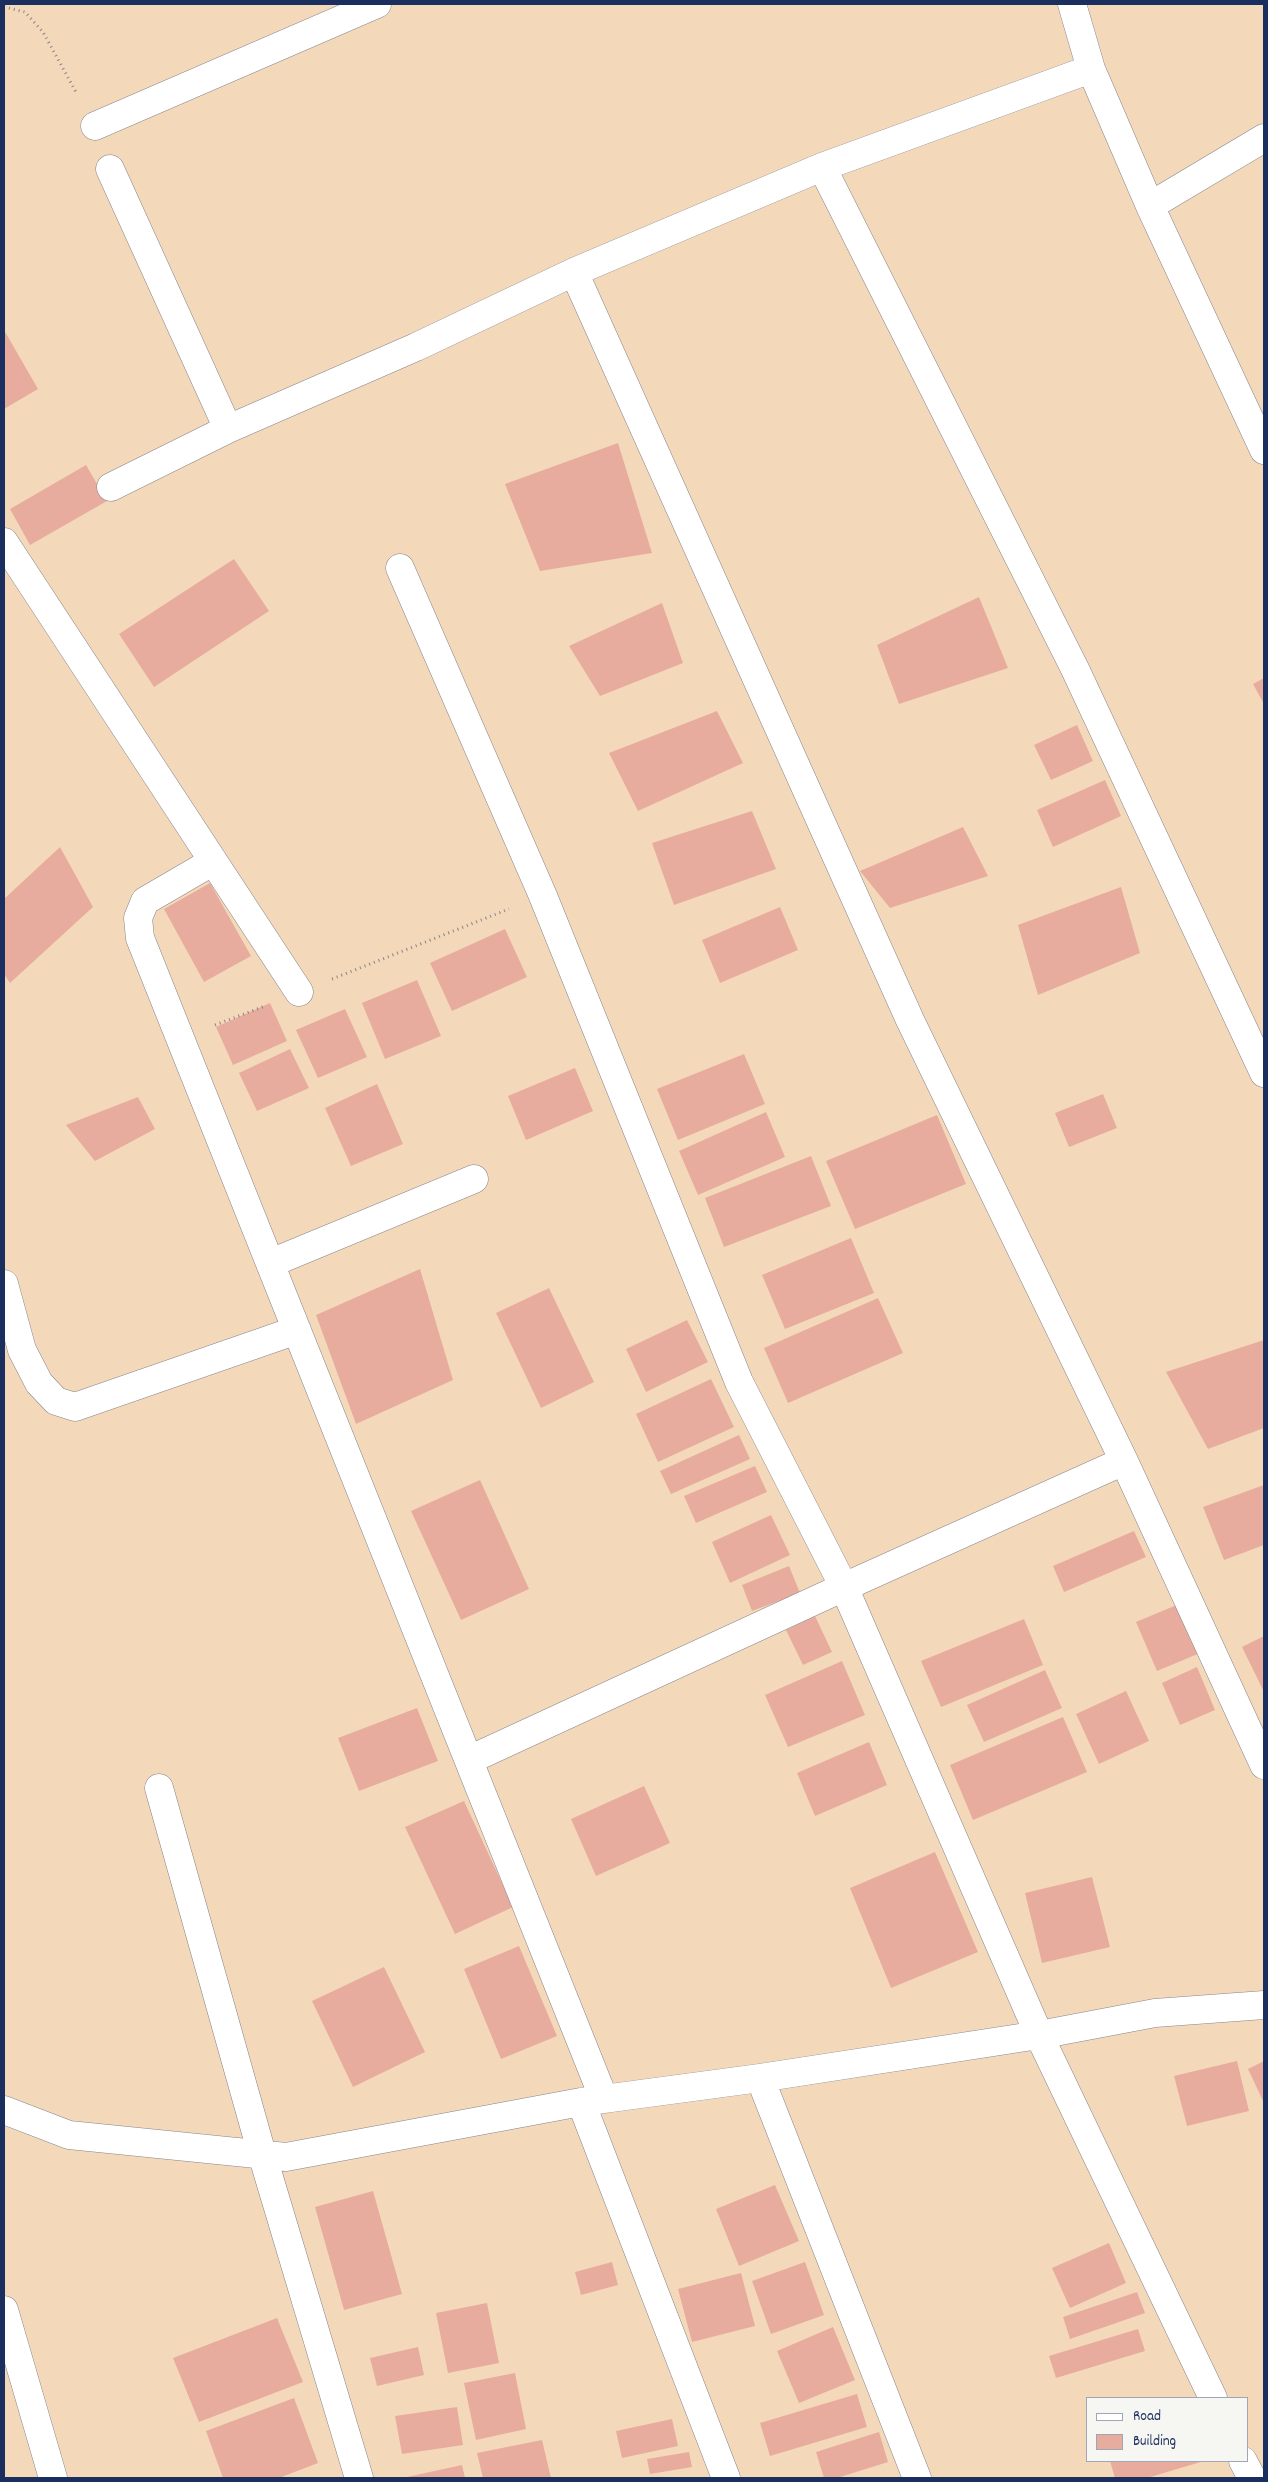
<!DOCTYPE html>
<html>
<head>
<meta charset="utf-8">
<style>
  body { margin:0 }
  #map { position:relative; width:1268px; height:2482px; overflow:hidden; background:#f3d9ba; font-family:Dekko,sans-serif }
  canvas { display:block }
  .frame { position:absolute; inset:0; border:5px solid #1b2f5e; pointer-events:none }
  .legend { position:absolute; left:1086px; top:2397px; width:162px; height:65px; box-sizing:border-box; background:#f6f6f2; border:1px solid #9ea6b7; margin:0; padding:6px 9px; list-style:none; font-size:15px; color:#1b2f5e }
  .legend li { display:flex; align-items:center; gap:10px; height:25px }
  .legend b { width:25px; border:1px solid #9ea6b7 }
</style>
</head>
<body>
<div id="map">
<canvas width="1268" height="2482"></canvas>
<div class="frame"></div>
<ul class="legend">
<li><b style="height:6px;background:#fff"></b>Road</li>
<li><b style="height:14px;background:#e8ac9e"></b>Building</li>
</ul>
</div>
<script>
const context = document.querySelector('canvas').getContext('2d');
context.lineJoin = 'round';
function paint(path, color) {
  context.fillStyle = color;
  context.fill(path, 'evenodd');
}
function toPath(rows) {
  const path = new Path2D();
  for (const r of rows) {
    path.moveTo(r[0], r[1]);
    for (let i = 2; i < r.length; i += 2) path.lineTo(r[i], r[i + 1]);
  }
  return path;
}
function stroke(path, color, width, dash) {
  context.strokeStyle = color;
  context.lineWidth = width;
  context.lineCap = dash ? 'butt' : 'round';
  context.setLineDash(dash || []);
  context.stroke(path);
}
const building = toPath([
  [4,330,38,389,4,409],
  [618,443,652,553,540,571,505,484],
  [86,465,107,501,30,545,10,509],
  [234,559,269,611,154,687,119,634],
  [979,597,1008,668,899,704,877,645],
  [662,603,683,663,600,696,569,646],
  [1264,678,1264,704,1253,684],
  [717,711,743,763,638,811,609,753],
  [1077,725,1093,761,1051,780,1034,745],
  [1105,780,1121,816,1053,847,1037,810],
  [752,811,776,869,674,905,652,843],
  [963,827,988,876,890,908,860,871],
  [60,847,93,907,10,983,4,974,4,899],
  [210,883,251,956,204,982,164,909],
  [1121,887,1140,953,1038,995,1018,925],
  [780,907,798,950,720,983,702,940],
  [505,929,527,977,452,1011,430,963],
  [417,980,441,1036,385,1059,362,1003],
  [270,1003,287,1041,233,1065,216,1027],
  [345,1009,367,1057,318,1078,296,1030],
  [290,1049,309,1088,257,1111,239,1073],
  [744,1054,765,1104,678,1140,657,1089],
  [575,1068,593,1111,526,1140,508,1096],
  [377,1084,403,1144,351,1166,325,1108],
  [1103,1094,1117,1128,1069,1147,1055,1113],
  [138,1097,155,1129,95,1161,66,1125],
  [766,1112,785,1157,698,1195,679,1151],
  [937,1115,966,1184,855,1229,826,1161],
  [811,1156,831,1206,724,1247,705,1198],
  [851,1238,874,1293,785,1329,762,1275],
  [420,1269,453,1380,356,1424,316,1315],
  [549,1288,594,1382,541,1408,496,1313],
  [878,1298,903,1353,788,1403,764,1348],
  [687,1320,708,1362,646,1392,626,1349],
  [1264,1340,1264,1428,1208,1449,1166,1372],
  [711,1379,734,1427,658,1462,636,1414],
  [739,1435,750,1459,671,1494,660,1471],
  [755,1466,767,1492,696,1523,684,1496],
  [480,1480,529,1589,461,1620,411,1511],
  [1264,1485,1264,1545,1224,1560,1203,1507],
  [771,1515,790,1555,730,1583,712,1542],
  [1134,1531,1146,1557,1064,1592,1053,1566],
  [789,1566,800,1593,752,1611,742,1585],
  [1179,1604,1200,1653,1157,1671,1136,1622],
  [815,1616,832,1652,803,1665,786,1630],
  [1024,1619,1043,1665,941,1707,921,1661],
  [1264,1636,1264,1692,1242,1647],
  [842,1661,865,1715,788,1747,765,1695],
  [1197,1667,1215,1710,1180,1725,1162,1683],
  [1045,1670,1062,1708,984,1742,967,1705],
  [1126,1691,1149,1741,1099,1764,1076,1714],
  [417,1708,438,1761,359,1791,338,1738],
  [1063,1717,1087,1772,973,1820,950,1765],
  [869,1742,887,1785,815,1816,797,1773],
  [644,1786,670,1843,596,1876,571,1819],
  [464,1801,513,1907,455,1934,405,1827],
  [935,1852,978,1952,891,1988,850,1888],
  [1092,1877,1110,1947,1042,1963,1025,1893],
  [519,1946,557,2036,501,2059,464,1969],
  [384,1967,425,2052,353,2087,312,2001],
  [1237,2061,1249,2111,1187,2126,1174,2076],
  [1264,2061,1264,2103,1248,2069],
  [775,2185,799,2241,739,2266,716,2209],
  [373,2191,402,2294,344,2310,315,2207],
  [1109,2243,1126,2283,1070,2308,1052,2268],
  [612,2262,618,2285,581,2295,575,2272],
  [805,2262,824,2315,771,2334,752,2281],
  [741,2273,755,2326,692,2342,678,2289],
  [1137,2292,1145,2313,1070,2339,1063,2317],
  [487,2303,499,2363,448,2373,436,2313],
  [277,2318,303,2382,199,2422,173,2358],
  [833,2327,855,2380,799,2403,777,2351],
  [1138,2329,1145,2351,1056,2378,1049,2356],
  [418,2347,424,2375,377,2386,370,2358],
  [515,2373,526,2429,476,2440,464,2383],
  [857,2394,867,2427,770,2456,760,2423],
  [294,2398,318,2463,279,2478,223,2478,206,2431],
  [457,2407,463,2445,402,2454,395,2416],
  [672,2419,678,2446,622,2458,616,2431],
  [879,2432,888,2462,837,2478,824,2478,816,2452],
  [542,2440,551,2478,483,2478,477,2453],
  [689,2452,692,2467,650,2474,647,2459],
  [1110,2461,1204,2461,1147,2478,1115,2478],
  [462,2465,465,2478,407,2478,407,2477]
]);
const path = toPath([
  [4,7,25,12,43,32,77,94],
  [332,979,509,909],
  [215,1025,265,1006]
]);
const street = toPath([
  [1072,4,1091,69,1150,206,1264,450],
  [95,126,377,4],
  [822,167,1075,669,1264,1073],
  [110,169,228,429,416,347,574,272,910,1020,1124,1461,1264,1765],
  [1150,206,1264,138],
  [574,272,822,167,1091,69],
  [111,487,228,429],
  [4,542,299,992],
  [400,568,543,896,739,1382,844,1587,1039,2035,1213,2398],
  [212,862,145,901,138,918,140,938,604,2099],
  [271,1263,474,1179],
  [4,1284,22,1350,39,1383,56,1401,75,1407,297,1330],
  [469,1760,844,1587,1124,1461],
  [159,1788,262,2154,359,2478],
  [760,2078,917,2478],
  [581,2102,726,2478],
  [4,2110,69,2135,286,2157,581,2102,760,2078,1039,2035,1155,2013,1264,2005],
  [4,2310,53,2478],
  [1243,2461,1252,2478]
]);
paint(building, '#e8ac9e');
stroke(street, '#87848c', 29);
stroke(path, '#87848c', 3, [1, 4]);
stroke(street, '#fff', 28);
</script>
</body>
</html>
